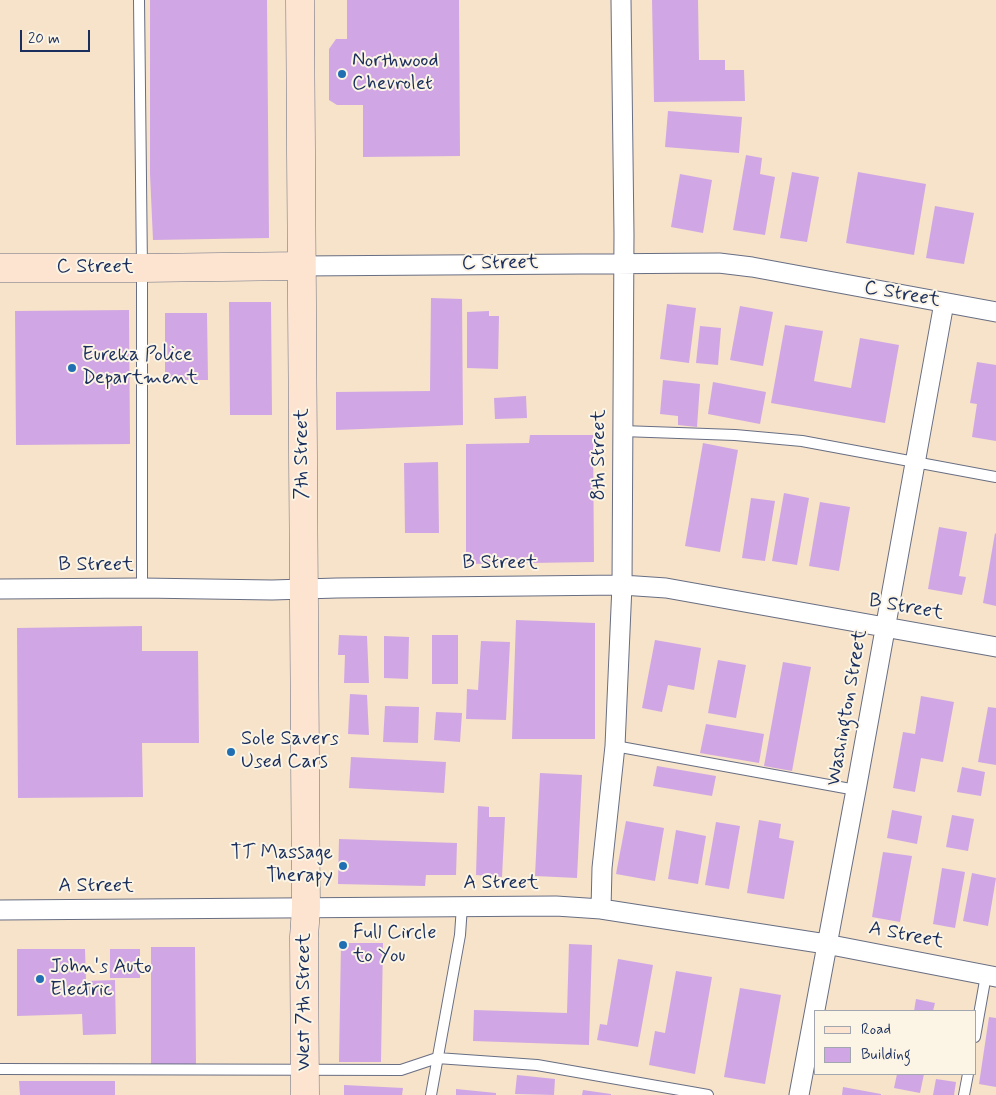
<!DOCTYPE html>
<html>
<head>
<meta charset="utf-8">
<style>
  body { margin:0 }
  #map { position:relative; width:996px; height:1095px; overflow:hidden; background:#f6e3c9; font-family:Mynerve,sans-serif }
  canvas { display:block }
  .legend { position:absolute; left:814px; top:1010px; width:162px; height:65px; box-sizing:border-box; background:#fcf5e5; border:1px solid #a2a6af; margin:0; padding:6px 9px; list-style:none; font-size:15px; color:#1b2f5e }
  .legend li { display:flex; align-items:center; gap:10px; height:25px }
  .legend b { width:25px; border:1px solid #a2a6af }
  .scale { position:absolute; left:20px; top:30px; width:70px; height:22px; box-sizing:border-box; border:2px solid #1b2f5e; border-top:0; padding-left:6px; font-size:15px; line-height:18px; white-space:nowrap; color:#1b2f5e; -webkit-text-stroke:4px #fcf5e5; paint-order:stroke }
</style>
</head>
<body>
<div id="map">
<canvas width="996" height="1095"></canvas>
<ul class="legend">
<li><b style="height:6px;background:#fde4d1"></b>Road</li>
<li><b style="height:14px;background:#d0a7e4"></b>Building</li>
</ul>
<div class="scale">20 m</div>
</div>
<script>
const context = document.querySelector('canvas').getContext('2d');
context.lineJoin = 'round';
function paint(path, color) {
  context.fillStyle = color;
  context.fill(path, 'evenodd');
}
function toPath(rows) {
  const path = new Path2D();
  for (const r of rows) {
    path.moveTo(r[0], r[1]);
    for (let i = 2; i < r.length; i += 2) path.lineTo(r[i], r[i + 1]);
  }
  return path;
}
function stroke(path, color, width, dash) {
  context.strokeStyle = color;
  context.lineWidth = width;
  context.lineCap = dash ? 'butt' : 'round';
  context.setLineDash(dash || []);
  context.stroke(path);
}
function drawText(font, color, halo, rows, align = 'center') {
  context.font = font + ' Mynerve,sans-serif';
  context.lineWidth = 4;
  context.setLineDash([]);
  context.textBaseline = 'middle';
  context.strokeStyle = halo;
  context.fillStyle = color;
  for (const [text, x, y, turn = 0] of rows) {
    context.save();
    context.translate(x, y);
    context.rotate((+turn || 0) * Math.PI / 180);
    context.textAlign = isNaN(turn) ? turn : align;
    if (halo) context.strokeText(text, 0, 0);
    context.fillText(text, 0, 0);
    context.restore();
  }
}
const building = toPath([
  [150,0,267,0,269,238,153,240,150,174],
  [347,0,459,0,460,156,363,157,363,105,337,105,329,100,329,49,336,39,347,39],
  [652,0,698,0,699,60,725,60,725,70,744,70,745,101,654,102],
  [668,111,742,117,739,153,665,147],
  [746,155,762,158,760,174,775,177,765,235,733,230],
  [792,172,819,177,807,242,780,238],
  [858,172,926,184,914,255,846,243],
  [680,174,712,180,703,233,671,227],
  [935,206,974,213,964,264,926,258],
  [431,298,462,299,463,425,336,430,336,392,430,391],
  [229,302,271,302,272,415,230,415],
  [667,304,696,308,689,363,660,359],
  [740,306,773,312,763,366,730,360],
  [129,310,130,444,16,445,15,311],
  [489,311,489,316,499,316,498,369,467,368,467,312],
  [165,313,207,313,208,380,165,380],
  [785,325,823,331,814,381,851,388,860,338,899,345,885,423,771,403],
  [700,326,721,328,718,365,696,363],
  [977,362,996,365,996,441,972,437,977,404,970,403],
  [663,380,700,384,697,427,678,425,678,416,660,414],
  [713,382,766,392,760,424,708,414],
  [526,396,527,418,495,419,494,398],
  [530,435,593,435,594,562,466,564,466,444,529,443],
  [703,443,738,450,720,552,685,546],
  [438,462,439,533,405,533,404,463],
  [784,493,809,498,797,565,772,561],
  [751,498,775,501,765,561,742,558],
  [820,502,850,507,839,571,809,566],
  [939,527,967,532,959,576,966,577,962,595,928,589],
  [995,533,996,534,996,606,983,603],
  [516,620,595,623,595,739,512,739],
  [142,626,142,651,198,651,199,743,142,743,143,797,18,798,17,628],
  [339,635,367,636,369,683,344,683,345,655,338,655],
  [432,635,458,635,458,684,432,684],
  [384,636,409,637,408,679,384,678],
  [655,640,701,648,694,690,668,685,662,712,642,708],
  [481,641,510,642,506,720,466,719,467,689,478,690],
  [718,660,746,665,736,718,708,713],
  [783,662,811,667,792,771,764,766],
  [350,694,367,695,369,735,348,734],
  [921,696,954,702,943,762,921,758,915,792,893,788,903,732,915,734],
  [385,706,419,707,418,743,383,742],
  [988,707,996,708,996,765,978,762],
  [436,712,462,713,460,742,434,740],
  [706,724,764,734,759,763,700,753],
  [351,757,446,762,444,793,349,788],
  [657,766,716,776,712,796,653,786],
  [962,767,985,772,981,796,957,792],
  [540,773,582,775,577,878,535,876],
  [478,806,489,807,489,817,505,817,502,877,476,875],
  [892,810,922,816,917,844,887,838],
  [952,815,974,819,968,851,946,847],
  [759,820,781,824,779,838,794,841,784,899,747,893],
  [626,821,664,828,655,881,616,874],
  [716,822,740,826,729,889,705,885],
  [676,830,706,836,698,884,668,879],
  [339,839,457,843,456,875,426,875,425,886,338,884],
  [883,852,912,856,900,922,872,917],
  [942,868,965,872,955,928,933,924],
  [972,873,996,878,988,926,963,921],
  [341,943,383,943,381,1062,339,1062],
  [569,944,592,945,589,1045,473,1041,474,1010,567,1013],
  [151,947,195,947,196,1065,151,1065],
  [17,949,85,949,86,981,115,980,116,1034,83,1035,82,1014,17,1016],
  [110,949,140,949,140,978,110,978],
  [618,959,653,965,638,1047,597,1040,600,1024,607,1025],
  [676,971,712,977,695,1074,649,1065,655,1031,665,1033],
  [740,988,781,995,765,1084,724,1077],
  [916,999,935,1003,933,1011,914,1011],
  [989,1017,996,1018,996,1087,979,1084],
  [897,1074,924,1074,920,1093,894,1088],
  [517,1075,555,1079,554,1095,515,1094],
  [936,1079,956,1082,954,1095,933,1095],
  [19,1081,115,1081,115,1095,20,1095],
  [344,1085,403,1088,402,1095,344,1095],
  [843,1087,881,1094,881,1095,842,1095],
  [456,1089,496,1093,496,1095,456,1095],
  [583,1090,611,1094,611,1095,582,1095]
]);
const lane = toPath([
  [139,0,142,268,142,588],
  [622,431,735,435,802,441,996,477],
  [615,746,856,790],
  [975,1037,986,975],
  [0,1069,401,1070,437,1058,537,1065,708,1095],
  [431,1095,460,935,462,906],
  [964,1095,968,1074]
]);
const street = toPath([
  [301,266,719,263,752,267,996,312],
  [0,589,142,588,272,590,337,588,622,585,666,588,996,647],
  [601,909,602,868,615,746,622,585,624,234,621,0],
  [0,910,556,906,601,909,826,944,996,977],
  [799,1095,856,790,944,303]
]);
const secondary = toPath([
  [300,0,306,908,304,937,305,1095],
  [0,268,142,268,301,266]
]);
const markers = [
  [342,74,5,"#1f6fb2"],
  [72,368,5,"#1f6fb2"],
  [231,752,5,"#1f6fb2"],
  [343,866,5,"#1f6fb2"],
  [343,945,5,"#1f6fb2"],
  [40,979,5,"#1f6fb2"]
];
const poiNames = [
  ["Northwood",352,62],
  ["Chevrolet",352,85],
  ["Eureka Police",82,356],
  ["Department",82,379],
  ["Sole Savers",241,740],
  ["Used Cars",241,763],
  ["TT Massage",333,854,"right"],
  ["Therapy",333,877,"right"],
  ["Full Circle",353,934],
  ["to You",353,957],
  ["John's Auto",50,968],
  ["Electric",50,991]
];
const streetNames = [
  ["C Street",500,264,-1],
  ["C Street",95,268],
  ["C Street",902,295,10],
  ["7th Street",303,454,-90],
  ["8th Street",600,455,-90],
  ["B Street",500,564],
  ["B Street",96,566],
  ["B Street",906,608,10],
  ["Washington Street",848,708,-80],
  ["A Street",501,884],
  ["A Street",96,887],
  ["A Street",906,936,11],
  ["West 7th Street",305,1002,-90]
];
paint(building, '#d0a7e4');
stroke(lane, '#686e83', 12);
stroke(street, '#686e83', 21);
stroke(secondary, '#686e83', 29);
stroke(lane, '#fff', 10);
stroke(street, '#fff', 19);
stroke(secondary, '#fde4d1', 28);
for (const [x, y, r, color] of markers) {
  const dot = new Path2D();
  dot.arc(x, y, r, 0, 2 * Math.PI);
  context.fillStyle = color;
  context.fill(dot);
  stroke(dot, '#fcf5e5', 2);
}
drawText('20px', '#1b2f5e', '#fcf5e5', poiNames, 'left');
drawText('20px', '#1b2f5e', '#fcf5e5', streetNames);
</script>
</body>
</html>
